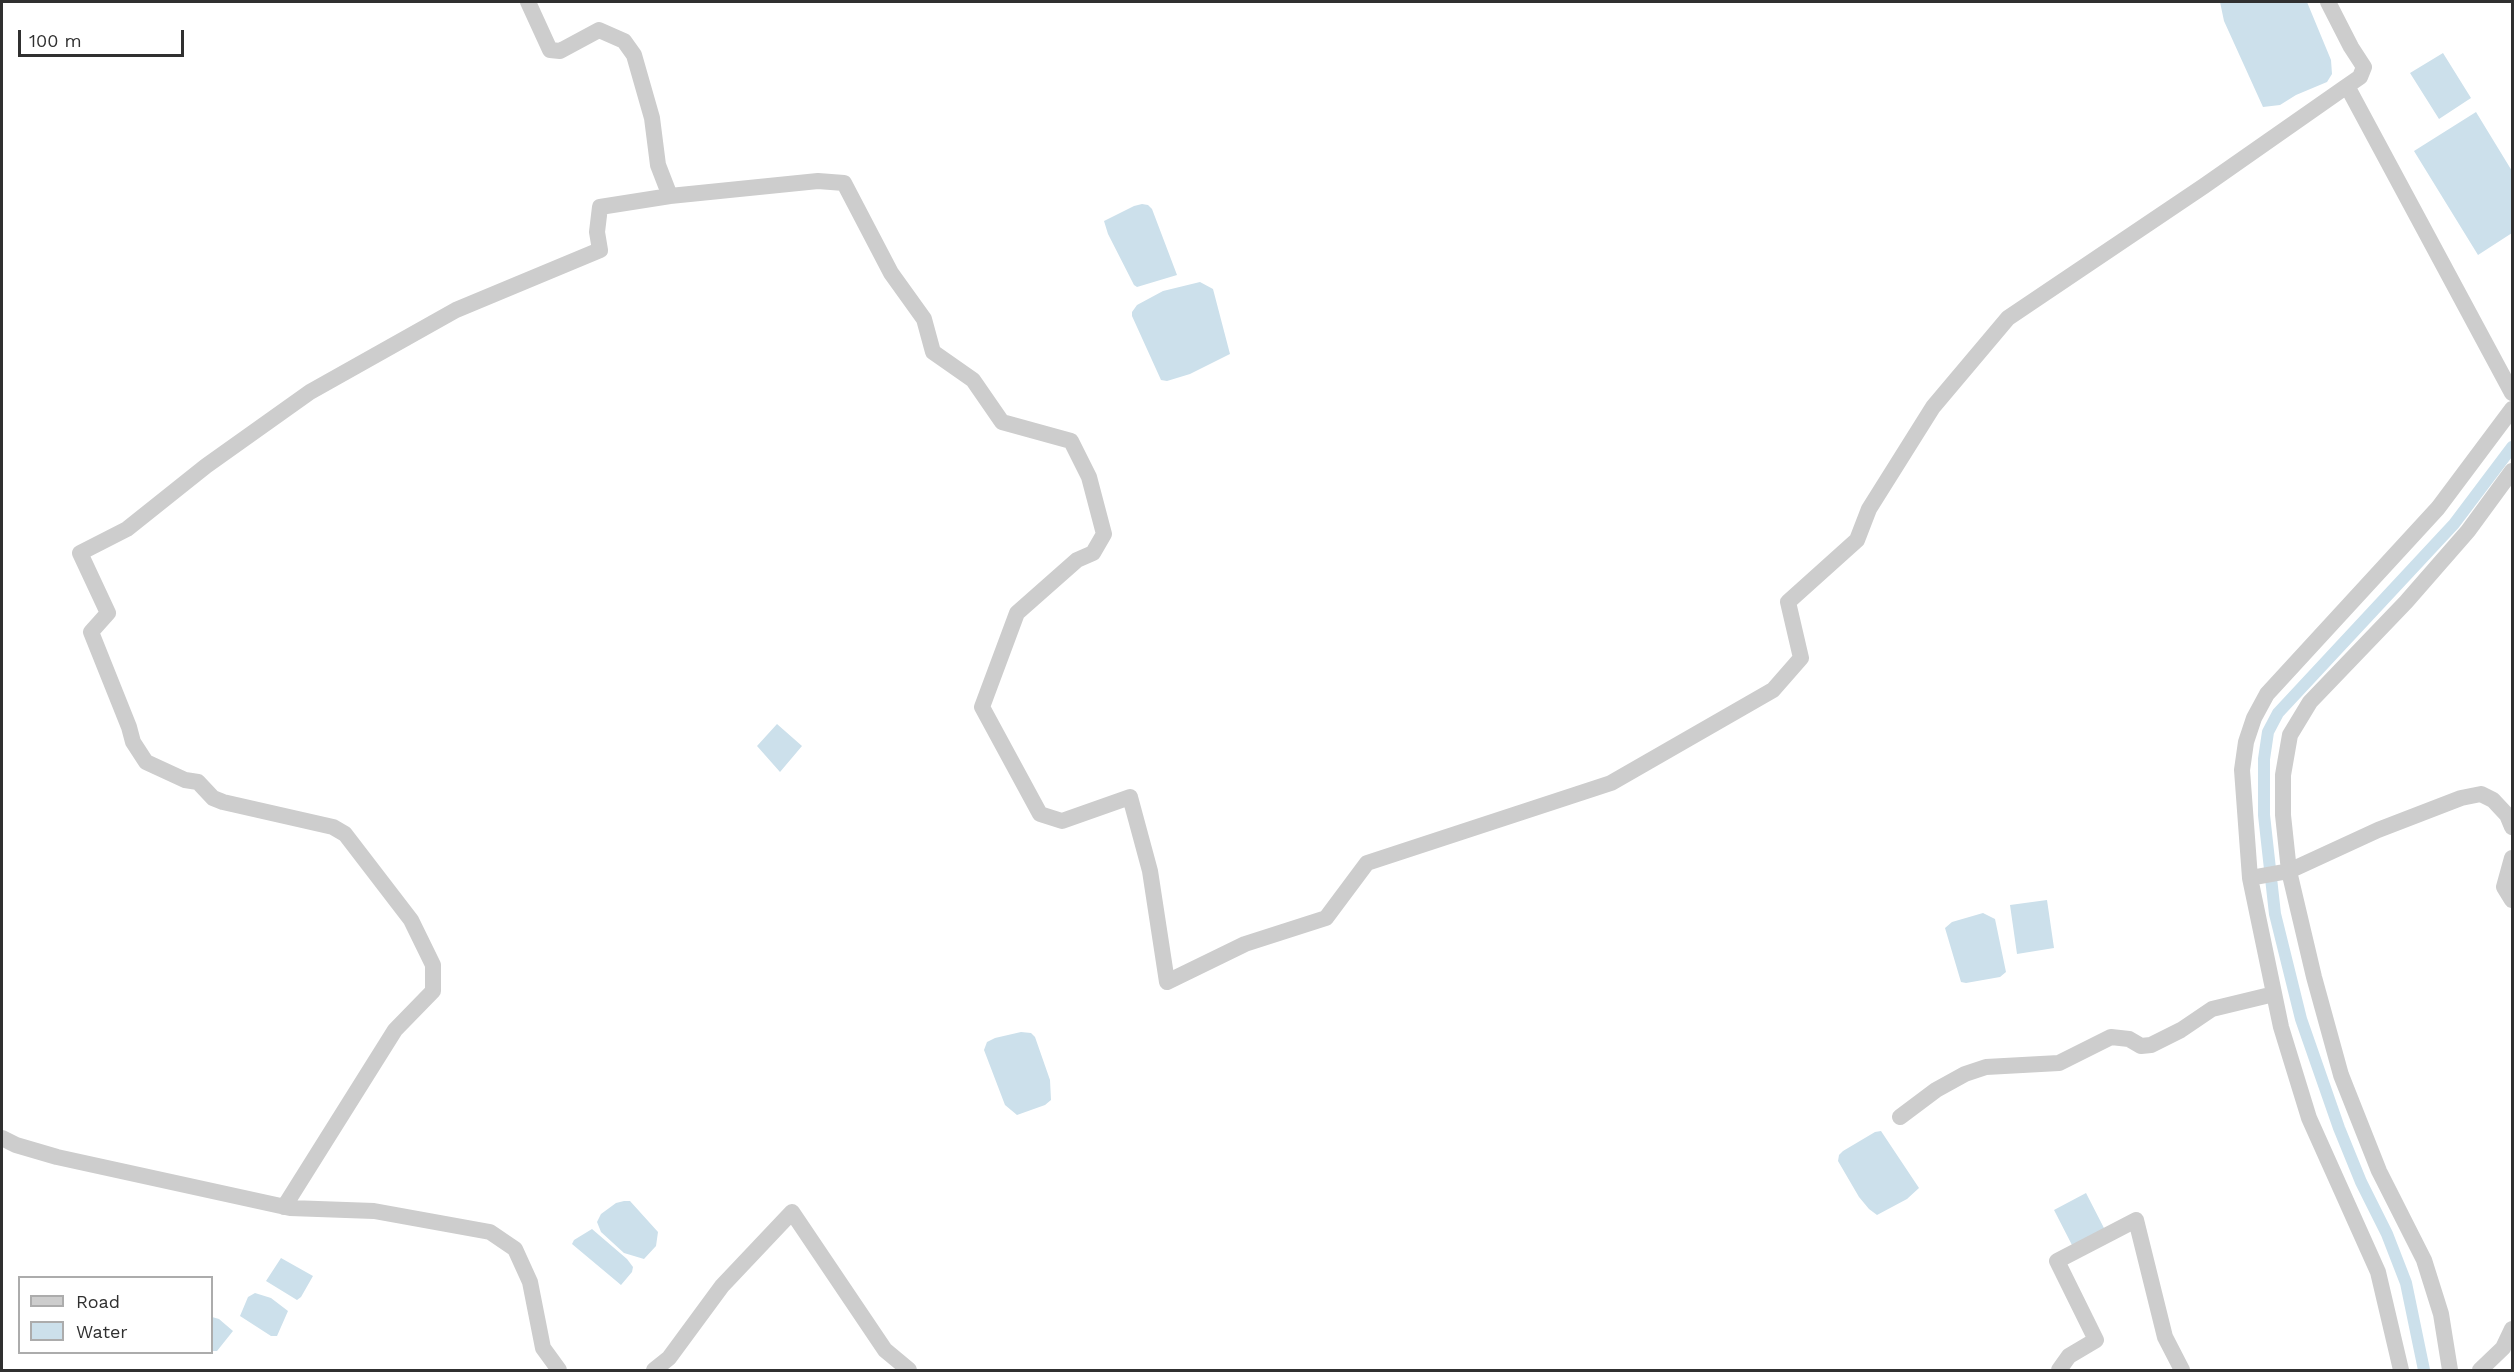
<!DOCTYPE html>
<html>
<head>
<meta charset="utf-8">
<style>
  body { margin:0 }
  #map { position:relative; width:2514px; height:1372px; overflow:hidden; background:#fff; font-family:"Work Sans",sans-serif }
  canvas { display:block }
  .frame { position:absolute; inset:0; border:3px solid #303030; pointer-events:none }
  .legend { position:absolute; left:18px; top:1276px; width:195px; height:78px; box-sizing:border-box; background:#fff; border:2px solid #acacac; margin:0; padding:8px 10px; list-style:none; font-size:18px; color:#303030 }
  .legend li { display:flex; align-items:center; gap:12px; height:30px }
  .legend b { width:30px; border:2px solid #acacac }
  .scale { position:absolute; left:18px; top:30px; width:166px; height:27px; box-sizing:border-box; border:3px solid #303030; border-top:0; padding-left:8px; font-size:18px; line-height:21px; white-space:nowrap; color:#303030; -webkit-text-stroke:4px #fff; paint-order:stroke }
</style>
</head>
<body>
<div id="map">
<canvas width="2514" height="1372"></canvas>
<div class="frame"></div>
<ul class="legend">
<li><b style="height:8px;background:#cdcdcd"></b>Road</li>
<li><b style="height:16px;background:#cce0eb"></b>Water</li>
</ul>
<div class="scale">100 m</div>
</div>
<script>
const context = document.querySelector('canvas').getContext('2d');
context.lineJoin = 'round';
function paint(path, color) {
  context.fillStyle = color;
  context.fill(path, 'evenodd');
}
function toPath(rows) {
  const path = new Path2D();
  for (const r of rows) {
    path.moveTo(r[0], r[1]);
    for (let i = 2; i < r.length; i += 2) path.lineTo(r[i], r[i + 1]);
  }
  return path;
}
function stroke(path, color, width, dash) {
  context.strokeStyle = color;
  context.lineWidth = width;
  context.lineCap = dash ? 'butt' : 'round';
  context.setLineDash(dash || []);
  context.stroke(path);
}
const water = toPath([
  [2220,2,2307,2,2331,60,2332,74,2327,82,2296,95,2280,105,2263,107,2224,21],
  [2443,53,2471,98,2439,119,2410,73],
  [2476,112,2512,171,2512,233,2478,255,2414,151],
  [1142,204,1148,205,1152,209,1177,275,1137,287,1134,285,1108,234,1104,221,1134,206],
  [1200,282,1213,289,1230,354,1190,374,1167,381,1161,380,1132,316,1132,312,1137,305,1163,291],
  [777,724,802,746,780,772,757,746],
  [2047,900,2054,948,2017,954,2010,905],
  [1983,913,1995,919,2006,972,2000,977,1966,983,1961,982,1945,928,1952,922],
  [1021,1032,1031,1033,1035,1037,1050,1080,1051,1100,1045,1105,1017,1115,1005,1105,984,1050,987,1042,995,1038],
  [1881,1131,1919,1188,1907,1199,1877,1215,1869,1209,1859,1197,1838,1161,1839,1155,1843,1151,1875,1132],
  [2086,1193,2105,1230,2073,1247,2054,1210],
  [624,1201,630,1201,658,1232,656,1246,644,1259,624,1253,601,1232,597,1222,601,1214,616,1203],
  [592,1229,627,1259,633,1267,632,1272,621,1285,572,1244,574,1240],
  [281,1258,313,1276,301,1297,297,1300,266,1281],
  [255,1293,271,1298,288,1311,277,1336,271,1336,240,1316,248,1297],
  [212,1317,219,1319,233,1331,217,1351,212,1351]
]);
const canal = toPath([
  [2424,1370,2406,1283,2387,1234,2361,1182,2339,1128,2301,1019,2275,914,2264,815,2264,759,2268,732,2278,713,2454,524,2512,447]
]);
const minor = toPath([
  [528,2,550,50,560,51,599,30,624,41,634,55,652,118,658,165,670,196],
  [2328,2,2351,47,2364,67,2360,77,2347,86],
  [2512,858,2504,887,2512,900],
  [2250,878,2289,871,2378,830,2461,798,2481,794,2493,800,2507,815,2512,827],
  [1900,1117,1936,1090,1965,1074,1986,1067,2059,1063,2111,1037,2129,1039,2141,1046,2151,1045,2181,1030,2212,1009,2274,994],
  [2,1138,16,1145,57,1157,290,1208,374,1211,490,1232,515,1249,530,1282,543,1348,559,1370],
  [284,1207,395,1030,433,991,433,965,411,920,345,834,333,827,223,802,213,798,198,782,185,780,146,762,133,742,129,727,91,632,108,613,80,553,127,529,206,466,310,392,456,310,600,250,597,232,600,207,670,196,818,181,844,183,891,273,924,319,933,352,973,380,1002,422,1071,441,1089,477,1104,534,1093,553,1077,560,1017,613,982,707,1040,814,1062,821,1130,797,1150,871,1167,982,1245,944,1326,918,1367,863,1611,783,1773,690,1801,658,1788,602,1857,540,1869,509,1933,407,2008,318,2204,186,2347,86,2512,393],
  [654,1370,669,1358,722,1286,792,1212,885,1350,909,1370],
  [2059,1370,2069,1356,2096,1340,2057,1261,2136,1220,2165,1337,2182,1370],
  [2401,1370,2378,1272,2309,1118,2281,1027,2250,878,2242,770,2246,742,2254,718,2267,694,2438,508,2512,409],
  [2450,1370,2441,1314,2424,1260,2379,1171,2341,1075,2314,977,2289,871,2283,815,2283,775,2290,735,2310,702,2406,602,2468,531,2512,471],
  [2480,1370,2503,1348,2512,1329]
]);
paint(water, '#cce0eb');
stroke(canal, '#cce0eb', 12);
stroke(minor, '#cdcdcd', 16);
</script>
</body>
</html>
